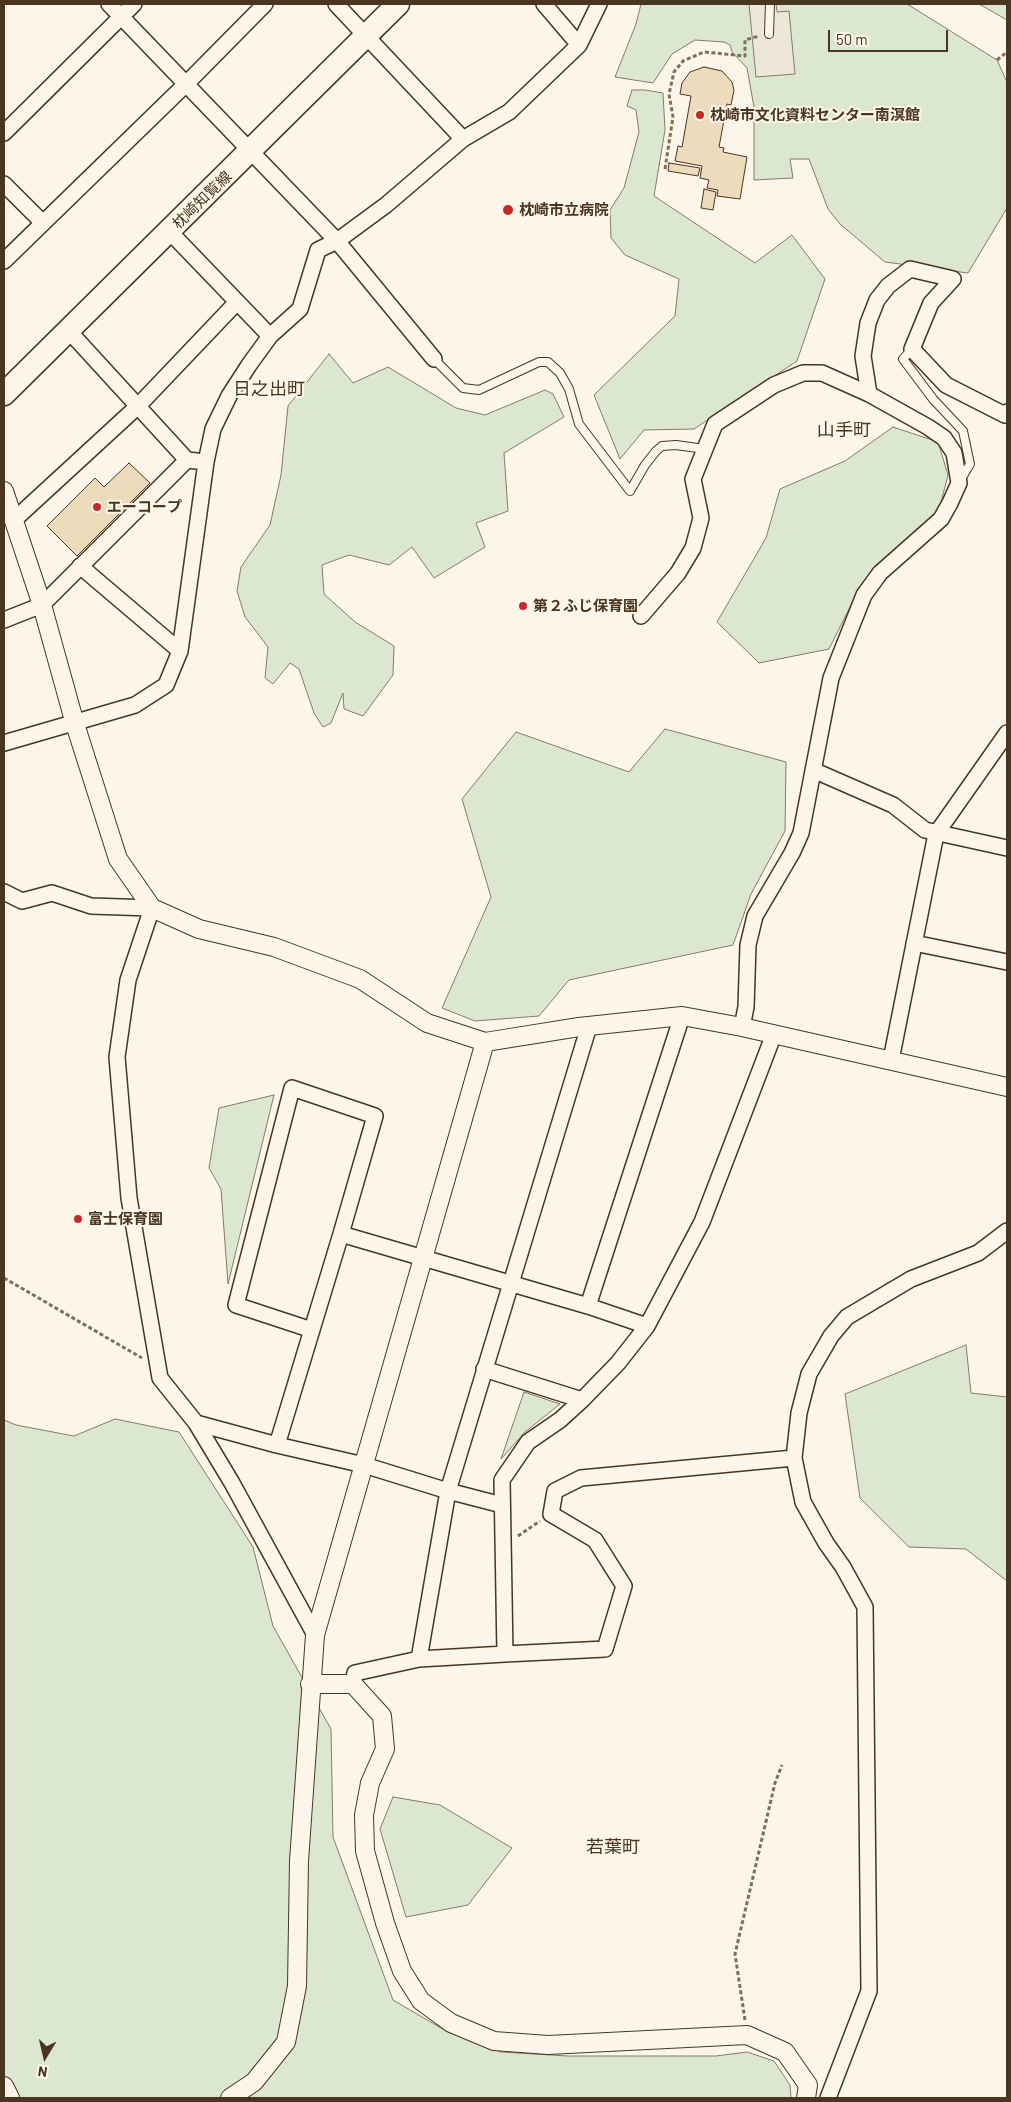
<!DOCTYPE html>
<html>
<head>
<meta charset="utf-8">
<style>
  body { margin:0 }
  #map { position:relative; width:1011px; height:2102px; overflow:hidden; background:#fbf6e9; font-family:Barlow,sans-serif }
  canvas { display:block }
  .frame { position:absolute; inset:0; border:5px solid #4a3520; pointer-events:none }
  .north { position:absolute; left:20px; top:2032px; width:50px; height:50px; -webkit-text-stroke:4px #fbf6e9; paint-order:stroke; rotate:189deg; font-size:14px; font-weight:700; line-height:20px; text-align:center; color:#4a3520 }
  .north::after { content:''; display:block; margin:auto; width:18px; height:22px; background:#4a3520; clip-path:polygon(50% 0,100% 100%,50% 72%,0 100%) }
  .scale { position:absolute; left:828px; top:30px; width:120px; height:22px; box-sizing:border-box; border:2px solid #4a3520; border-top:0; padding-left:6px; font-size:15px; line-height:18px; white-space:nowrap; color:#4a3520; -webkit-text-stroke:4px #fbf6e9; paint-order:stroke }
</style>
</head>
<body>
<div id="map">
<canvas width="1011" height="2102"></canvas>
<div class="frame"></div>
<div class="north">N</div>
<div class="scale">50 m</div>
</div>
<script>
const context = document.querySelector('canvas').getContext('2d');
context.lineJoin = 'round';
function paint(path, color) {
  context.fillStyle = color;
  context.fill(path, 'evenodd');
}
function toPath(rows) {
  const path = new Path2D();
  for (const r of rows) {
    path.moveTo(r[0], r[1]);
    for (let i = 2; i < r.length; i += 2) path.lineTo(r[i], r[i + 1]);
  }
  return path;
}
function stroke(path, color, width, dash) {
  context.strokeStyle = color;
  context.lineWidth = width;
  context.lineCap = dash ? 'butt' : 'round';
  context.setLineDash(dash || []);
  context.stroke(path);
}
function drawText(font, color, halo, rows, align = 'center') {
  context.font = font + ' Barlow,"Noto Sans JP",sans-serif';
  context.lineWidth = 4;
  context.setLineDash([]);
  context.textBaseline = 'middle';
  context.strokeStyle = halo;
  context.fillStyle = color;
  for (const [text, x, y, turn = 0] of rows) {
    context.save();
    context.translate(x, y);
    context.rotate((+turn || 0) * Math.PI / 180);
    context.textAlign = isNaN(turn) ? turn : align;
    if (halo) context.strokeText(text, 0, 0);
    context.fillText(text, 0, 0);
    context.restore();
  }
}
const green = toPath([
  [641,4,907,4,997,60,1007,82,1007,208,968,273,885,262,840,224,828,209,809,159,790,159,793,178,754,180,754,107,747,68,732,52,730,45,724,42,695,40,672,54,653,83,615,77,636,24,641,4],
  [979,4,1007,4,1007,20,979,4],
  [632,90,645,90,663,93,665,130,654,196,755,263,792,235,825,279,797,361,694,429,644,430,620,459,594,395,675,316,679,279,625,255,611,238,610,210,624,188,639,132,636,110,627,106,632,90],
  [329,354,353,383,388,367,456,408,485,415,545,390,553,394,564,417,504,453,508,511,476,523,485,547,434,578,412,547,389,565,349,555,322,565,324,594,355,622,394,646,393,675,363,716,344,709,343,693,331,723,323,727,314,713,299,669,290,663,273,684,265,678,268,647,245,617,237,591,241,567,270,525,281,475,288,406,329,354],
  [893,427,938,442,948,475,938,514,862,583,829,649,759,663,717,622,766,538,780,489,845,461,893,427],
  [665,729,786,762,785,831,751,894,733,945,569,980,539,1016,475,1021,442,1008,491,897,462,799,516,732,629,772,665,729],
  [274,1095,228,1284,221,1189,209,1168,219,1108,274,1095],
  [966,1345,971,1393,1007,1397,1007,1581,966,1549,909,1547,860,1498,845,1394,966,1345],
  [524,1392,560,1404,525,1432,501,1459,524,1392],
  [115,1419,179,1432,253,1547,273,1626,331,1729,333,1837,393,2000,446,2031,501,2052,568,2056,716,2056,747,2052,774,2061,790,2085,791,2098,4,2098,4,1420,16,1425,74,1436,115,1419],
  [393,1797,440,1805,512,1848,468,1905,406,1917,380,1829,393,1797]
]);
const parking = toPath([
  [749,4,776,4,777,12,789,11,795,74,756,77,749,4]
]);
const building = toPath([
  [704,67,722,71,732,82,734,90,731,105,727,104,719,147,724,148,723,152,747,157,740,199,717,196,718,190,707,188,709,180,700,178,702,166,675,161,678,146,682,147,691,96,680,94,682,83,690,72,704,67],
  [669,163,700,168,698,176,668,171,669,163],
  [704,189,716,192,713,210,701,208,704,189],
  [129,463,150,483,77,556,47,526,95,478,104,487,129,463]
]);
const path = toPath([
  [997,60,1007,52],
  [665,169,673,117,669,94,674,72,683,61,704,52,745,56,745,40,759,36],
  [4,1278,142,1358],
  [518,1536,540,1521],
  [745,2020,735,1954,775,1783,782,1765]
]);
const service = toPath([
  [769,34,770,4],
  [912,349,903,359,933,399,963,431,970,464,960,481],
  [434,359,463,388,479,390,539,362,548,362,560,373,569,389,579,424,630,491,645,465,656,451,662,446,676,445,705,449]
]);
const minor = toPath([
  [109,4,337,241,434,359],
  [336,4,463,139],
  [544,4,579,45],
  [4,133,134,4],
  [4,184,42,222],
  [169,231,270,336],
  [4,261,186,84,265,4],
  [68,330,187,460,197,461],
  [869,394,863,356,868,323,877,300,888,286,910,269,953,279,931,303,912,349,946,385,1005,415,1007,412],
  [14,520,138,406,237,302],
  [80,566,180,651],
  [641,616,678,573,693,548,701,518,693,479,715,424,774,385,803,373,822,373,869,394,928,427,944,438,954,453,959,483,950,503,941,519,880,573,864,595,831,678,801,833,792,853,755,916,748,945,746,1007,742,1027],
  [4,620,42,605,187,460],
  [4,743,135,705,166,685,180,651,206,462,213,429,229,396,249,365,270,336,300,309,318,250,337,241,386,205,463,139,509,112,579,45,599,4],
  [813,770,893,805,925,830,1007,848],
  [4,892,22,901,52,893,91,906,152,908,128,980,117,1057,129,1198,160,1378,196,1423,232,1483,315,1635],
  [914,943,1007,962],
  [891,1060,936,834,1007,733],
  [341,1234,588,1306,647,1326],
  [588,1306,682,1016],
  [484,1369,582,1400],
  [196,1423,277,1445,364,1465,448,1491,502,1505],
  [277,1445,341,1234,375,1116,292,1088,236,1305,312,1330],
  [505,1654,605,1649,624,1586,595,1540,551,1514,555,1491,581,1478,794,1458],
  [419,1659,448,1491,589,1026],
  [353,1684,355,1673,419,1659,505,1654,502,1480,528,1442,560,1420,582,1400,618,1363,647,1326,702,1222,774,1034],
  [828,2098,869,1991,865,1607,843,1567,826,1543,803,1502,794,1458,799,1413,809,1374,831,1336,847,1317,911,1279,978,1253,1007,1231]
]);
const tertiary = toPath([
  [4,491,42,605,75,724,118,859,152,908,199,929,274,947,360,979,427,1023,485,1042,579,1027,682,1016,742,1027,1007,1087],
  [310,1684,353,1684,382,1716,385,1749,370,1783,364,1815,365,1851,385,1923,402,1971,421,2001,451,2023,494,2041,548,2045,747,2035,785,2052,808,2085,806,2098],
  [4,2086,10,2098],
  [230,2098,254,2082,286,2042,297,1986,299,1861,315,1635,485,1042]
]);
const primary = toPath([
  [4,394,398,4]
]);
const markers = [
  [700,115,5,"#c62828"],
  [508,210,6,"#c62828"],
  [97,507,5,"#c62828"],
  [523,606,5,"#c62828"],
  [78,1219,5,"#c62828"]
];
const poiNames = [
  ["枕崎市文化資料センター南溟館",710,115],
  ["枕崎市立病院",519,210],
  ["エーコープ",107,507],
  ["第２ふじ保育園",533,606],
  ["富士保育園",88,1219]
];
const streetNames = [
  ["枕崎知覧線",202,200,-44]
];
const quarterNames = [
  ["日之出町",269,389],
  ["山手町",844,430],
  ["若葉町",613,1847]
];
paint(green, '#dce7d0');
stroke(green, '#887966', 1);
paint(parking, '#ede7d9');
stroke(parking, '#887966', 1);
paint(building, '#ecdcbc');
stroke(building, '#4a3520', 1);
stroke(service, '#4a3520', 10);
stroke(minor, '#4a3520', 18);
stroke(tertiary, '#4a3520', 20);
stroke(primary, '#4a3520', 25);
stroke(path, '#7f6f5c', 3, [4, 2.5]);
stroke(service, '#fbf6e9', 8);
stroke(minor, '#fbf6e9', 15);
stroke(tertiary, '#fbf6e9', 18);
stroke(primary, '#fbf6e9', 22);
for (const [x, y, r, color] of markers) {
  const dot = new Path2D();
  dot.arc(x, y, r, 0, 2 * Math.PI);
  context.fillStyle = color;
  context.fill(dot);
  stroke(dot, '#fbf6e9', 2);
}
drawText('bold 15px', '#4a3520', '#fbf6e9', poiNames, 'left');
drawText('15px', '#4a3520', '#fbf6e9', streetNames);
drawText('18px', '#4a3520', '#fbf6e9', quarterNames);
</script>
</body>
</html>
